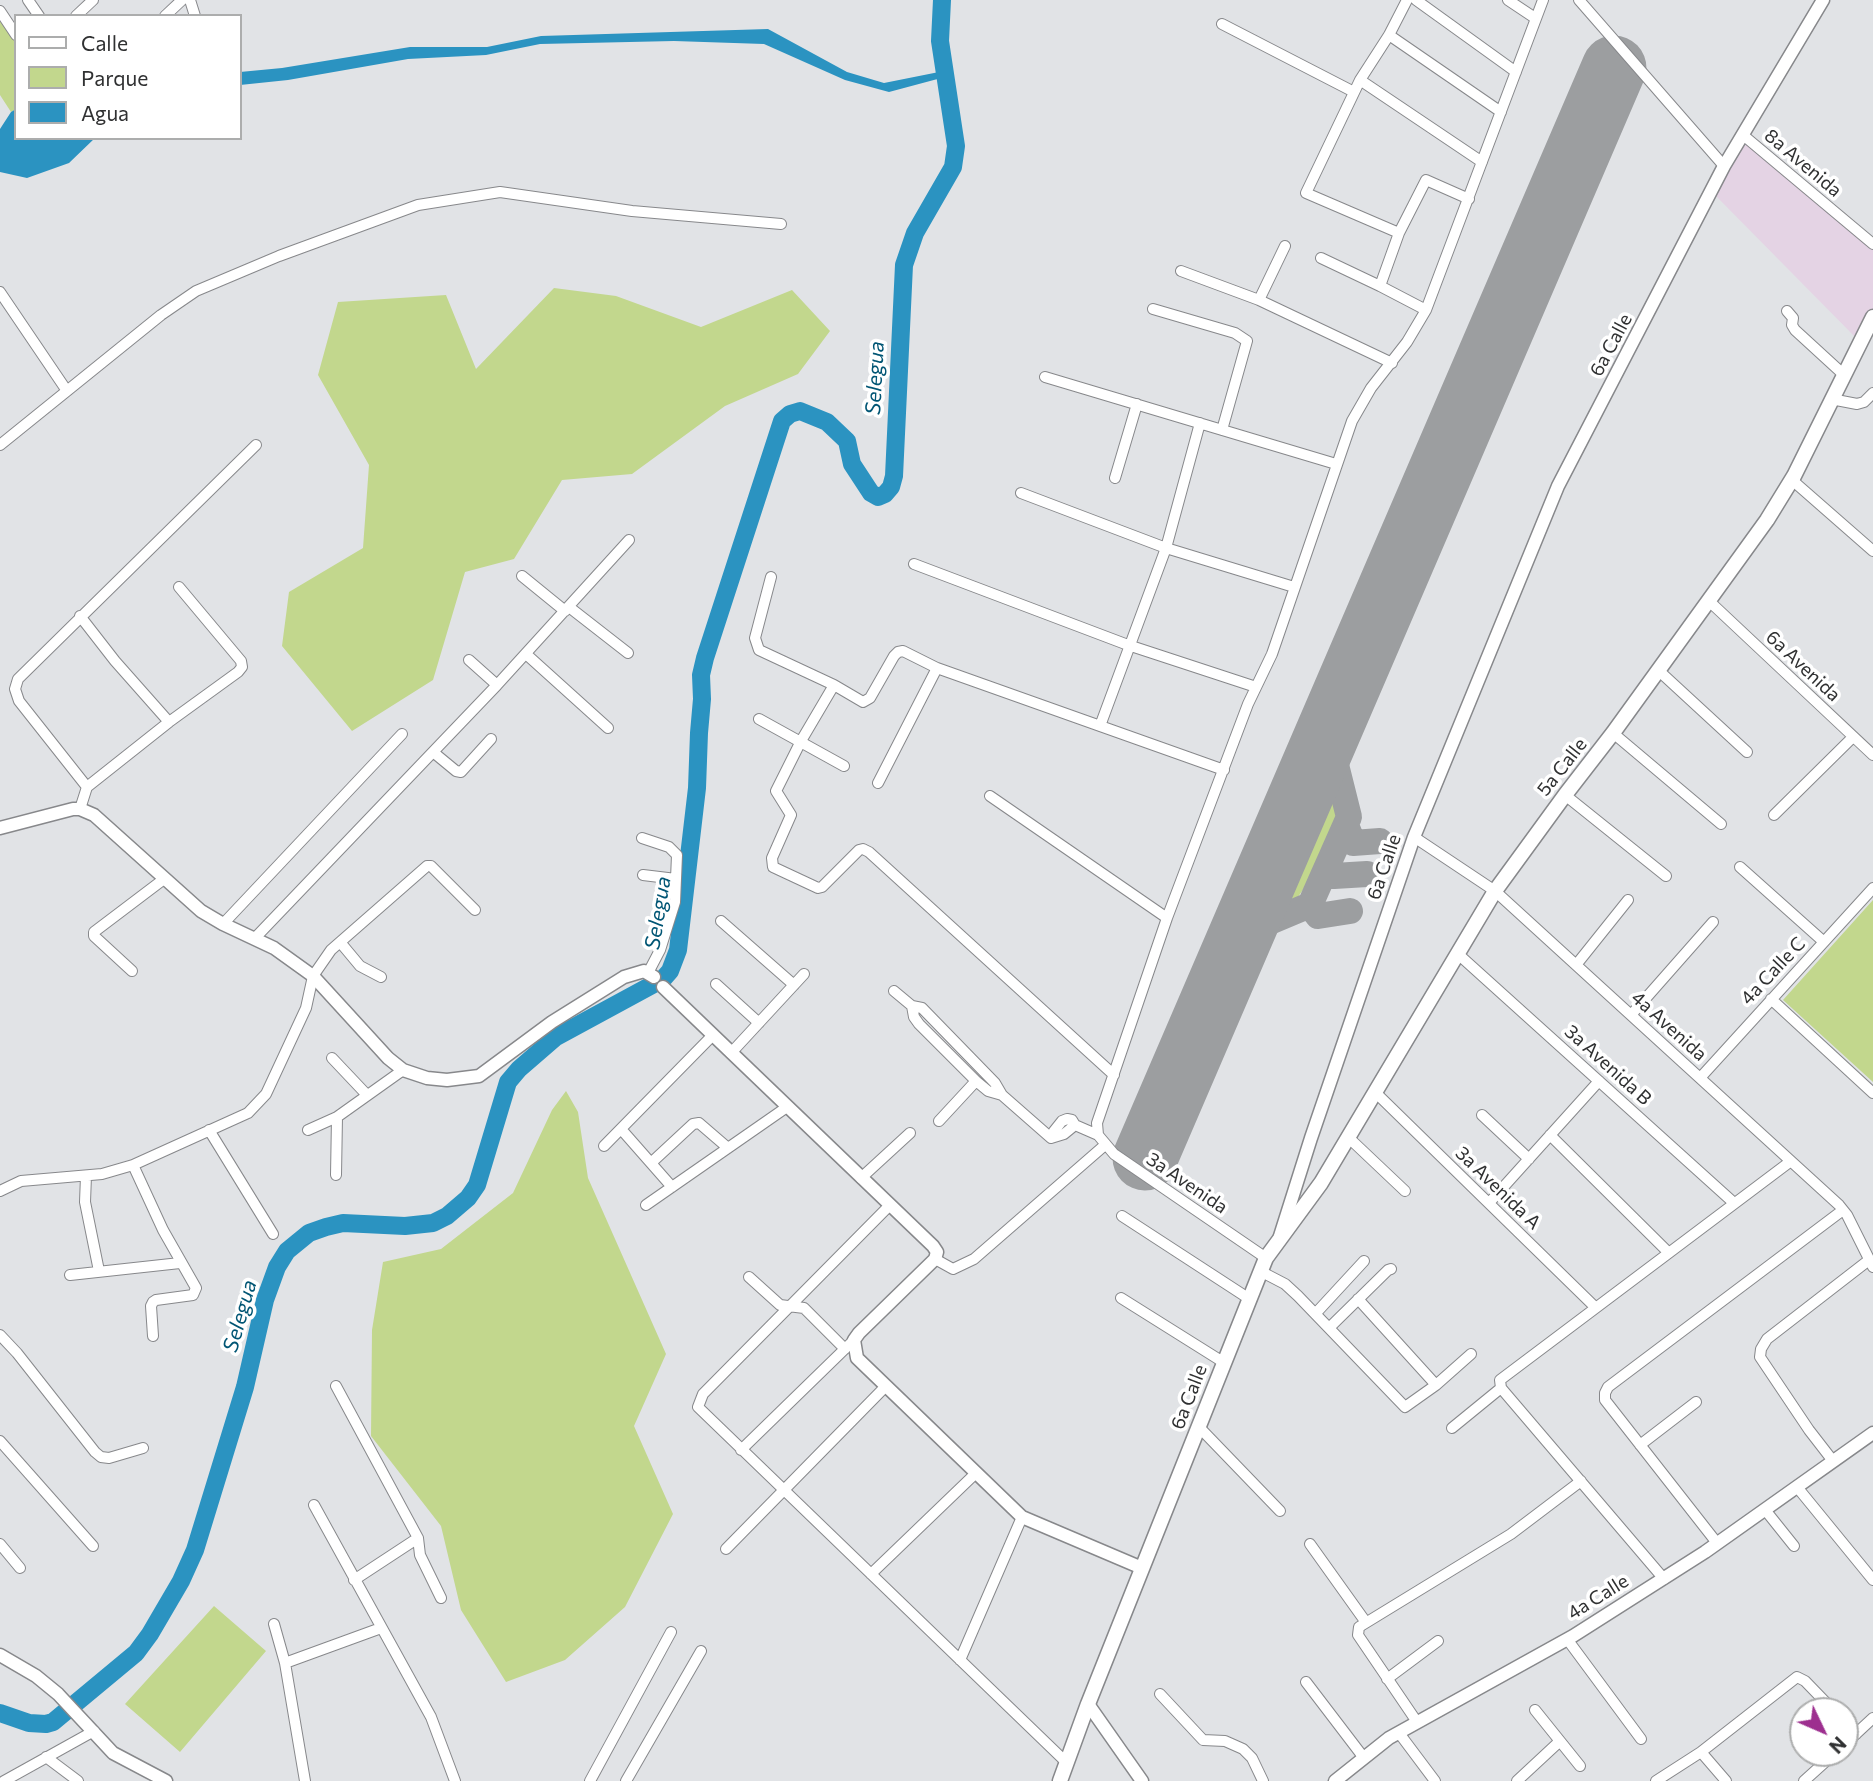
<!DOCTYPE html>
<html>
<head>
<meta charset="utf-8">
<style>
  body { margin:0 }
  #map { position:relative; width:1873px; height:1781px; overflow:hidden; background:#e1e3e6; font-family:Commissioner,sans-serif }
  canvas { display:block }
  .legend { position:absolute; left:14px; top:14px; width:228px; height:126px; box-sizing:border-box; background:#fff; border:2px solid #acadad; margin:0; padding:9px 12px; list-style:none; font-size:21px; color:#303132 }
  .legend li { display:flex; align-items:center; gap:14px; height:35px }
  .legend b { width:35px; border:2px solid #acadad }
  .north { position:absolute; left:1789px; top:1697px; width:70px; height:70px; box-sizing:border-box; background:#fff; border:2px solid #acadad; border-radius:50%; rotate:134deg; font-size:19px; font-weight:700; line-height:28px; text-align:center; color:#303132 }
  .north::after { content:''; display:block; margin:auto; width:24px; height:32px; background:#9d2f8f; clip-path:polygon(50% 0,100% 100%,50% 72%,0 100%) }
</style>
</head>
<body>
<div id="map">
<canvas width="1873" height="1781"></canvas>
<ul class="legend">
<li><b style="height:9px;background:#fff"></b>Calle</li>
<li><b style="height:19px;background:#c2d78d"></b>Parque</li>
<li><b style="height:19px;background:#2b93c1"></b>Agua</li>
</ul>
<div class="north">N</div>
</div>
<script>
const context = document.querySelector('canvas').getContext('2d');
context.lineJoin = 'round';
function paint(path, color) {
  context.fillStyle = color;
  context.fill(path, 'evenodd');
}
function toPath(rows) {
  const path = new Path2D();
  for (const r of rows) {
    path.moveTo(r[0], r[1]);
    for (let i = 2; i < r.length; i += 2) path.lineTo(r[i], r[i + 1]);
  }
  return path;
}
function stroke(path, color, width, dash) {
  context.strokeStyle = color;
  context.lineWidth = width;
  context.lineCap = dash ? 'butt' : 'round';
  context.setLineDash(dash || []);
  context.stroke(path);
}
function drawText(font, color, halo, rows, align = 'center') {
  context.font = font + ' Commissioner,sans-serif';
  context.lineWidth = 7;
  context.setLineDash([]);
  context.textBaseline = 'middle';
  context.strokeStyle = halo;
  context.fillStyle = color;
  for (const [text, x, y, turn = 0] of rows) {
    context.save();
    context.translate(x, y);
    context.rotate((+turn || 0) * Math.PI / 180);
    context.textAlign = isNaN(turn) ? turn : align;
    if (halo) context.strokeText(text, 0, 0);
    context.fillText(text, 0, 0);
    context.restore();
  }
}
const medical = toPath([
  [1743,135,1873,244,1873,317,1860,342,1712,192]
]);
const green = toPath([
  [0,15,16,37,16,109,11,112,0,95],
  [554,288,616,296,701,327,792,290,830,331,798,374,725,406,632,474,562,480,514,559,465,572,433,680,352,731,282,646,289,592,363,548,369,465,318,375,338,302,446,295,476,369],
  [1323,778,1328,780,1335,790,1340,812,1310,879,1298,897,1287,906,1268,908,1265,905],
  [1873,900,1873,1082,1783,1000],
  [566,1091,578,1112,588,1178,666,1354,634,1426,673,1514,625,1607,565,1660,506,1682,461,1610,441,1526,371,1436,372,1330,383,1262,441,1249,513,1193,552,1110],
  [214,1606,266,1651,180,1752,125,1704]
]);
const water = toPath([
  [768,29,847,72,884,83,944,71,945,77,889,92,845,80,764,44,674,41,540,44,486,55,408,59,288,80,240,85,240,72,282,68,410,47,487,47,541,36],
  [16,109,16,138,95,138,69,163,27,178,0,172,0,129,11,112]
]);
const river = toPath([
  [0,1713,29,1723,46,1724,53,1722,136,1653,150,1634,181,1581,195,1550,245,1387,265,1300,277,1267,287,1251,309,1233,326,1227,343,1223,405,1226,433,1223,447,1216,468,1198,477,1185,508,1082,519,1069,556,1037,663,979,670,971,678,950,697,788,699,733,702,699,701,675,705,658,782,421,790,414,800,411,827,422,847,441,852,464,871,493,878,497,885,494,891,487,894,476,904,265,915,233,953,167,956,146,940,41,942,0]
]);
const taxiway = toPath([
  [1346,825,1353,843,1380,841],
  [1328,866,1334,876,1367,874],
  [1310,905,1318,916,1350,911],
  [1241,934,1310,905,1349,817,1328,733]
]);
const runway = toPath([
  [1145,1158,1614,68]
]);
const minor = toPath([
  [28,0,39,16],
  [190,0,195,16],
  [1416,0,1516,72],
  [1508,0,1535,18],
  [1579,0,1724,166],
  [0,11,16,35],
  [76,16,93,0],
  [165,16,182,0],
  [1222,24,1354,92],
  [1389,35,1501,112],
  [1360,80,1482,162],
  [1743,135,1873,244],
  [1399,233,1306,193,1360,80,1389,35,1407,0],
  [1321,258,1380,286],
  [1181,271,1259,300,1392,363],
  [0,292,67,391],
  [1259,300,1285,246],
  [1153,309,1235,333,1247,341,1222,430],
  [1426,310,1380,286,1399,233,1426,180,1469,199],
  [1787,311,1793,318,1792,325,1795,330,1843,374],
  [1045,377,1336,464],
  [1831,399,1857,404,1864,402,1873,393],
  [0,445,161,315,196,291,279,256,418,205,500,192,632,211,781,224],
  [1115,478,1137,404],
  [1792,480,1873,551],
  [1021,493,1166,548,1294,587],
  [914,564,1128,645,1256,687],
  [522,576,565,611],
  [771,577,755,638,759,650,834,685,863,702,870,698,894,656,898,652,903,651,937,668,1224,770],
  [1709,601,1873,755],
  [569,607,628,653],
  [80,616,115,661,169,722],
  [526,654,608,728],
  [469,660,497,685],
  [1658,670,1747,752],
  [834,685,801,741,776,791,791,815,772,858,773,867,818,888,822,887,859,850,863,849,869,852,1114,1075],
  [759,719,844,766],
  [1100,726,1166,548,1200,423],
  [1613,733,1721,824],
  [433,752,456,771,461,772,491,739],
  [878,783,937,668],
  [87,787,19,701,15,689,18,679,256,445],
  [1565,795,1666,876],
  [990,796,1167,918],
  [80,809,87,787,169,722,238,672,242,667,241,661,179,587],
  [1774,815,1853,737],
  [1414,837,1495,891,1839,1205,1847,1215,1873,1267],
  [642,838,669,847,677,855,675,902,660,950,648,973],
  [1740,867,1824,942],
  [643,875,676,879],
  [721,921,794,985],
  [223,924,402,734],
  [255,938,497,685,629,540],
  [340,942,360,966,381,977],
  [1458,954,1734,1203],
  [1576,965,1628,900],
  [132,971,94,936,94,932,164,879],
  [716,984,759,1023],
  [894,991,912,1006,922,1008,995,1083,1002,1095,1051,1138,1064,1134,1075,1125,1098,1135],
  [1771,999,1873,1093],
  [912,1006,914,1017,919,1024,976,1081,988,1091,1002,1095],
  [1631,1015,1713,922],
  [731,1053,804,974],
  [332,1058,367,1095],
  [1700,1078,1873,888],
  [1376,1093,1595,1307],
  [1482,1115,1529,1159],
  [939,1121,976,1081],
  [621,1129,672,1187],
  [209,1130,273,1234],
  [308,1130,337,1117,403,1070],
  [1550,1135,1668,1252],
  [1051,1138,1054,1131,1062,1121,1067,1119,1072,1120,1075,1125],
  [1349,1138,1405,1191],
  [604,1146,713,1035],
  [651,1163,693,1124,699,1123,728,1148],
  [133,1165,163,1230,196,1288,193,1295,156,1300,153,1302,151,1306,153,1336],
  [336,1175,337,1117],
  [86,1176,85,1202,99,1271],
  [861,1178,910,1133],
  [0,1191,21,1181,102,1174,133,1165,248,1113,266,1094,306,1008,313,976,331,950,427,866,431,866,475,910],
  [1489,1203,1599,1081],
  [646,1205,787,1107],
  [890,1205,703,1394,698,1407,1067,1763],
  [1122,1216,1248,1298],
  [1266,1258,1114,1154,1098,1135,1097,1123,1167,918,1248,704,1272,654,1352,421,1371,388,1407,342,1426,310,1543,0],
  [935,1259,953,1269,974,1259,1105,1145],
  [1260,1271,1285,1284,1298,1296,1405,1407,1436,1385,1471,1354],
  [70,1275,180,1263],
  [749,1277,780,1305,804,1308,845,1349],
  [1121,1298,1223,1362],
  [1358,1299,1436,1385],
  [1316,1313,1364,1261],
  [1330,1327,1388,1270,1391,1269],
  [0,1335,17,1353,95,1452,101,1457,109,1458,143,1448],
  [336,1386,418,1538,420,1555,441,1598],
  [1198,1426,1280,1511],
  [1452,1428,1501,1388],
  [0,1441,93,1546],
  [1640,1445,1696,1402],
  [741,1450,854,1340],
  [1833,1461,1809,1430,1760,1357,1761,1349,1767,1339,1869,1260],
  [1797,1487,1873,1580],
  [314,1505,431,1717,455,1781],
  [1766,1511,1794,1546],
  [1717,1543,1605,1400,1605,1393,1608,1387,1843,1210],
  [0,1544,20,1568],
  [1310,1544,1365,1621],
  [726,1549,886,1386],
  [871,1574,976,1473],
  [1664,1579,1501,1388,1500,1380,1791,1161],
  [354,1580,418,1538],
  [274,1624,285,1663,305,1781],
  [1567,1639,1641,1739],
  [960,1660,1022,1517],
  [285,1663,381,1628],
  [1387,1679,1438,1641],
  [1306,1682,1364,1758],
  [1160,1694,1203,1740,1225,1741,1243,1749,1252,1758,1263,1781],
  [1535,1710,1580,1766],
  [1417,1722,1358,1635,1359,1627,1511,1534,1581,1481],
  [1845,1722,1856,1734],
  [1399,1733,1435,1781],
  [1845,1744,1873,1718],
  [1701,1752,1726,1781],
  [46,1757,78,1781],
  [4,1781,94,1731],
  [590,1781,671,1632],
  [626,1781,701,1651],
  [1517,1781,1560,1741],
  [1656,1781,1701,1752,1797,1677,1805,1681,1834,1711],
  [1804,1781,1835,1753]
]);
const tertiary = toPath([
  [0,828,73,809,80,809,94,815,201,911,223,924,274,948,313,976,388,1058,403,1070,427,1078,447,1080,479,1076,552,1022,624,977,644,971,654,977],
  [663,987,933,1246,937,1252,935,1259,859,1333,854,1340,857,1358,1022,1517,1142,1568],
  [1280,1236,1311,1138,1414,837,1558,486,1724,166,1823,0],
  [0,1655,36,1676,58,1694,113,1753,166,1781],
  [1088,1704,1142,1781],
  [1335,1781,1389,1738,1573,1636,1705,1552,1873,1433]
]);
const secondary = toPath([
  [1060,1781,1088,1704,1266,1258,1321,1183,1495,891,1565,795,1613,733,1767,520,1794,476,1873,317]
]);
const streetNames = [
  ["8a Avenida",1803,163,40],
  ["6a Calle",1611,345,-62],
  ["6a Avenida",1803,666,43],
  ["5a Calle",1562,767,-52],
  ["6a Calle",1384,867,-71],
  ["4a Calle C",1773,971,-47],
  ["4a Avenida",1669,1026,42],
  ["3a Avenida B",1608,1065,42],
  ["3a Avenida",1187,1183,34],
  ["3a Avenida A",1498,1188,44],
  ["6a Calle",1189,1397,-69],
  ["4a Calle",1598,1597,-32]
];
const waterNames = [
  ["Selegua",875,378,-87],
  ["Selegua",658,913,-81],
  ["Selegua",240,1316,-74]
];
paint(medical, '#e4d3e4');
paint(green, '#c2d78d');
paint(water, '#2b93c1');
stroke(river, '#2b93c1', 18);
stroke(taxiway, '#9c9ea0', 26);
stroke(runway, '#9c9ea0', 65);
stroke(minor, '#87888b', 12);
stroke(tertiary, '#87888b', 15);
stroke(secondary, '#87888b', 17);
stroke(minor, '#fff', 10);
stroke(tertiary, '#fff', 12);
stroke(secondary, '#fff', 14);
drawText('19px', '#303132', '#fff', streetNames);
drawText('italic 21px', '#005574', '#fff', waterNames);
</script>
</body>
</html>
